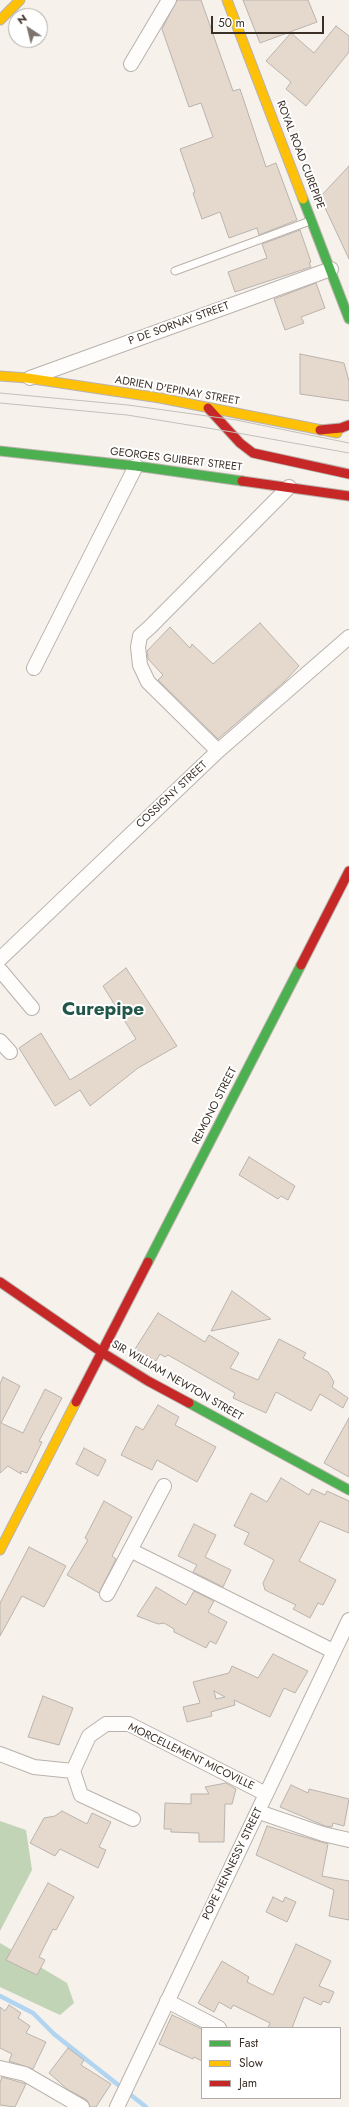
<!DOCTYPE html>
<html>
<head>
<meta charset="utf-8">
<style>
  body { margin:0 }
  #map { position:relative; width:349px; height:2107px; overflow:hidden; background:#f6f1eb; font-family:Jost,sans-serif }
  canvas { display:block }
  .legend { position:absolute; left:201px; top:2027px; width:140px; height:72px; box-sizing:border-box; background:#fff; border:1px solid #b1aca9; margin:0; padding:5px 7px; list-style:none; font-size:12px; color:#3b3028 }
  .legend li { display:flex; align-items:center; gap:8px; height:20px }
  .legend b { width:20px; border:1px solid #b1aca9 }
  .north { position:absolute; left:8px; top:8px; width:40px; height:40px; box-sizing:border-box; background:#fff; border:1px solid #b1aca9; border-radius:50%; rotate:325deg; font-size:11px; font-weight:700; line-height:16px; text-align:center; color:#3b3028 }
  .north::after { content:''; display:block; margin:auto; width:14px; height:18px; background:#7c746c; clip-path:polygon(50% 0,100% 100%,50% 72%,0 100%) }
  .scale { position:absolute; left:211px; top:16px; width:113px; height:18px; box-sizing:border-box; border:2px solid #3b3028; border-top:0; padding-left:5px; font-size:12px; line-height:14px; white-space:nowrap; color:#3b3028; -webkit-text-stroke:3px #fff; paint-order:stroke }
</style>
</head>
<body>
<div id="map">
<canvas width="349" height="2107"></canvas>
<ul class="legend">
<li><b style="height:5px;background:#4caf50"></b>Fast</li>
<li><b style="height:5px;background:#ffc107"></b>Slow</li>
<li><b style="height:5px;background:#c62828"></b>Jam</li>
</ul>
<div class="north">N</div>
<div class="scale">50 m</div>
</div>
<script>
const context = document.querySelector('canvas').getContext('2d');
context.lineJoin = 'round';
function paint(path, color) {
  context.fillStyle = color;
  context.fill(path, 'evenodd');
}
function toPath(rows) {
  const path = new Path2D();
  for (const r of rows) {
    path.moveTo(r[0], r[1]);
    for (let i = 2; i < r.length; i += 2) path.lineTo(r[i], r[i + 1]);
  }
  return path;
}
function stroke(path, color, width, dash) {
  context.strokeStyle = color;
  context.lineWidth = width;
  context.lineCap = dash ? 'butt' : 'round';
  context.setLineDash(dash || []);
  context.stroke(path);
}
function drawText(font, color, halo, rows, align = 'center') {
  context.font = font + ' Jost,sans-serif';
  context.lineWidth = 4;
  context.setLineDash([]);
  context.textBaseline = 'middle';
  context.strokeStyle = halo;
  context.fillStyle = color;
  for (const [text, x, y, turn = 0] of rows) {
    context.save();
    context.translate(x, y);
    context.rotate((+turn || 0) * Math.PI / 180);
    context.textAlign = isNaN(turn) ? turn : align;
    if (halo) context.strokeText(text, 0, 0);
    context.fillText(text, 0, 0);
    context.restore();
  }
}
const forest = toPath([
  [0,1821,26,1830,32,1870,0,1931],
  [0,1943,67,1983,74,2003,60,2015,0,1987]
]);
const stream = toPath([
  [0,1996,33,2013,54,2034,146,2107]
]);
const building = toPath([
  [177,0,201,0,233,91,240,89,266,167,276,163,297,220,259,235,257,228,229,238,220,212,202,219,193,193,195,192,180,149,213,137,201,103,189,107,162,29,177,0],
  [243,0,308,0,317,22,260,43,243,0],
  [336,26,349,36,349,52,306,106,286,89,291,82,266,61,291,33,314,53,336,26],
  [349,166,349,259,320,197,349,166],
  [300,230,311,262,309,263,311,267,235,292,228,272,267,258,262,244,300,230],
  [316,283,325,308,301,317,304,323,285,330,274,299,316,283],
  [300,354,344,363,349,381,349,401,300,394,300,354],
  [260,623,299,666,284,682,218,739,158,680,163,675,148,659,147,651,170,627,190,648,192,644,213,664,260,623],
  [126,968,177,1046,138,1068,90,1106,80,1090,55,1106,19,1048,41,1033,70,1080,136,1039,103,986,126,968],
  [249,1157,295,1186,288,1200,281,1196,278,1199,239,1175,249,1157],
  [232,1291,271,1319,211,1331,232,1291],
  [158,1313,205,1342,209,1335,239,1353,230,1368,258,1380,279,1339,306,1353,303,1358,328,1372,334,1382,332,1387,348,1398,343,1408,320,1394,311,1411,276,1392,266,1413,233,1398,235,1393,168,1355,165,1357,160,1354,156,1361,135,1349,158,1313],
  [3,1377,20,1386,1,1423,23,1433,45,1389,62,1398,39,1441,42,1442,27,1473,21,1471,21,1474,8,1466,0,1473,0,1384,3,1377],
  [158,1405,179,1417,175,1425,216,1447,197,1482,157,1460,152,1470,121,1455,136,1426,143,1430,158,1405],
  [349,1418,349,1477,324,1463,349,1418],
  [84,1448,106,1460,98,1476,76,1464,84,1448],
  [281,1478,309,1495,312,1489,325,1495,327,1491,349,1501,349,1533,320,1521,299,1561,336,1580,323,1605,318,1603,310,1618,293,1609,296,1605,265,1590,263,1583,274,1560,244,1544,249,1533,234,1526,251,1493,267,1502,281,1478],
  [104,1501,132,1517,112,1556,116,1559,99,1593,67,1575,88,1540,85,1538,104,1501],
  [194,1524,216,1535,205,1557,231,1570,223,1587,193,1572,197,1565,178,1556,194,1524],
  [29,1547,66,1566,44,1607,22,1596,0,1636,0,1603,29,1547],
  [156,1587,186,1605,194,1591,214,1601,208,1612,227,1622,216,1644,210,1641,206,1648,174,1632,174,1629,164,1623,158,1624,137,1616,156,1587],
  [273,1654,308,1671,295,1693,284,1688,270,1717,234,1700,235,1705,211,1712,212,1716,187,1722,183,1707,200,1703,193,1682,229,1673,232,1666,258,1678,273,1654],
  [214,1691,225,1697,216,1699,214,1691],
  [43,1696,73,1708,59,1745,28,1737,43,1696],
  [226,1783,236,1789,232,1804,225,1804,224,1842,199,1842,199,1833,171,1832,171,1829,164,1829,165,1803,191,1804,191,1794,209,1794,205,1787,226,1783],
  [291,1785,308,1793,309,1789,349,1799,344,1826,333,1823,332,1827,325,1826,280,1807,291,1785],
  [62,1811,87,1824,92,1813,111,1822,99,1847,106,1850,98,1868,60,1849,55,1856,30,1843,44,1818,55,1816,62,1811],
  [267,1826,328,1844,322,1876,349,1881,349,1920,329,1916,334,1890,256,1855,267,1826],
  [48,1883,74,1897,56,1930,53,1929,39,1957,45,1960,37,1975,6,1960,48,1883],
  [273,1897,283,1902,285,1897,296,1902,287,1922,266,1912,273,1897],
  [296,1944,331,1961,319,1986,334,1992,329,2003,323,2001,321,2005,304,1997,292,2028,268,2028,270,2023,233,2005,231,2009,219,2002,214,2012,198,2003,222,1961,249,1977,247,1982,273,1995,296,1944],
  [9,2005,21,2013,18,2018,30,2026,26,2033,46,2042,33,2069,9,2061,12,2054,0,2048,0,2007,5,2011,9,2005],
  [172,2015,202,2029,202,2061,194,2057,193,2059,159,2044,172,2015],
  [68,2048,84,2060,81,2065,111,2084,96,2107,90,2107,87,2100,67,2089,49,2073,68,2048],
  [2,2077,26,2084,15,2107,0,2105,0,2083,2,2077]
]);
const lane = toPath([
  [175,271,310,221]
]);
const street = toPath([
  [131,64,169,0],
  [30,378,331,269],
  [34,668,136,466],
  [218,751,148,682,140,665,138,647,140,636,150,627,289,487],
  [0,959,218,751,349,637],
  [0,970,32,1008],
  [0,1041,10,1052],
  [130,1550,333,1651],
  [107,1594,164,1486],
  [0,1754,34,1767,73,1771,89,1736,106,1724,129,1724,266,1794],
  [73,1771,81,1795,133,1819],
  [259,1812,323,1834,349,1840],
  [167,2001,219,2028],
  [0,2068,25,2074,82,2107],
  [117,2107,349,1620]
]);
const fast = toPath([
  [303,199,349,319],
  [0,451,136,466,242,481],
  [148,1262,301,965],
  [189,1403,349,1490]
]);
const slow = toPath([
  [227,0,303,199],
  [0,20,20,0],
  [0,376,27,378,160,398,337,433],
  [0,1550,76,1402]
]);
const jam = toPath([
  [208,408,240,443,253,453,349,474],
  [320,430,341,428,349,425],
  [242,481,349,496],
  [301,965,349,871],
  [0,1282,103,1353,148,1381,189,1403],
  [76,1402,148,1262]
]);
const tram = toPath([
  [0,393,128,405,236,420,349,443],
  [0,403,127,415,232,432,349,453]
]);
const streetNames = [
  ["ROYAL ROAD CUREPIPE",300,155,69],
  ["P DE SORNAY STREET",179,324,-20],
  ["ADRIEN D'EPINAY STREET",177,391,10],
  ["GEORGES GUIBERT STREET",176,460,7],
  ["COSSIGNY STREET",172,795,-43],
  ["REMONO STREET",215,1106,-63],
  ["SIR WILLIAM NEWTON STREET",177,1381,30],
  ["MORCELLEMENT MICOVILLE",191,1757,26],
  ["POPE HENNESSY STREET",233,1864,-64]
];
const townNames = [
  ["Curepipe",103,1010]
];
paint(forest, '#c1d4b5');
stroke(stream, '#b1d5f1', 4.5);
paint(building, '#e5d9ce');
stroke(building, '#bab3ad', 1);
stroke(lane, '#b9b2ac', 9);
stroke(street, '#b9b2ac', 16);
stroke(fast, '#b9b2ac', 11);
stroke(slow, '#b9b2ac', 11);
stroke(jam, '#b9b2ac', 11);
stroke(lane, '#fefdfc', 7);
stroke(street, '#fefdfc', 14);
stroke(fast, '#4caf50', 9);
stroke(slow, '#ffc107', 9);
stroke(jam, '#c62828', 9);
stroke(tram, '#c1c0be', 1);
drawText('11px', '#3b3028', '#fff', streetNames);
drawText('bold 19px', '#225649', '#fff', townNames);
</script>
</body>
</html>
